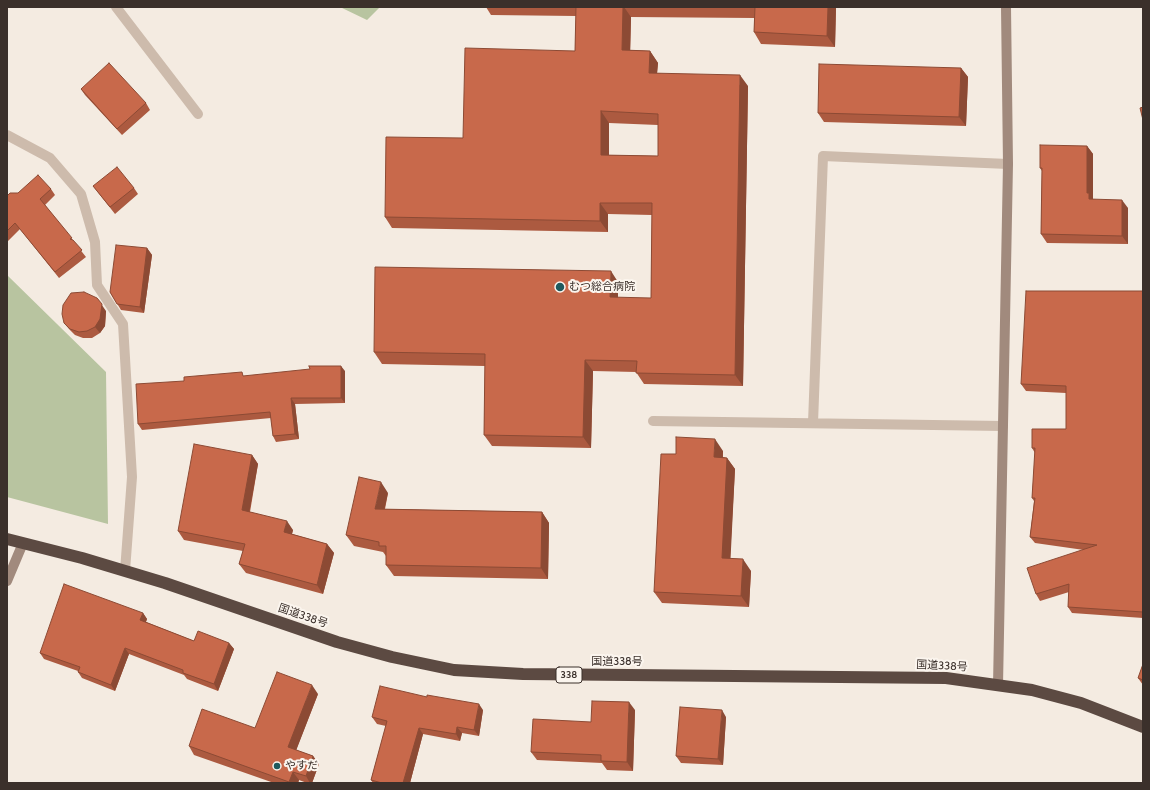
<!DOCTYPE html>
<html>
<head>
<meta charset="utf-8">
<style>
  body { margin:0 }
  #map { position:relative; width:1150px; height:790px; overflow:hidden; background:#f4ebe1; font-family:Cabin,sans-serif }
  canvas { display:block }
  .frame { position:absolute; inset:0; border:8px solid #3b302b; pointer-events:none }
</style>
</head>
<body>
<div id="map">
<canvas width="1150" height="790"></canvas>
<div class="frame"></div>
</div>
<script>
const context = document.querySelector('canvas').getContext('2d');
context.lineJoin = 'round';
function paint(path, color) {
  context.fillStyle = color;
  context.fill(path, 'evenodd');
}
function toPath(rows) {
  const path = new Path2D();
  for (const r of rows) {
    path.moveTo(r[0], r[1]);
    for (let i = 2; i < r.length; i += 2) path.lineTo(r[i], r[i + 1]);
  }
  return path;
}
function stroke(path, color, width, dash) {
  context.strokeStyle = color;
  context.lineWidth = width;
  context.lineCap = dash ? 'butt' : 'round';
  context.setLineDash(dash || []);
  context.stroke(path);
}
function drawText(font, color, halo, rows, align = 'center') {
  context.font = font + ' Cabin,"Noto Sans JP",sans-serif';
  context.lineWidth = 4;
  context.setLineDash([]);
  context.textBaseline = 'middle';
  context.strokeStyle = halo;
  context.fillStyle = color;
  for (const [text, x, y, turn = 0] of rows) {
    context.save();
    context.translate(x, y);
    context.rotate((+turn || 0) * Math.PI / 180);
    context.textAlign = isNaN(turn) ? turn : align;
    if (halo) context.strokeText(text, 0, 0);
    context.fillText(text, 0, 0);
    context.restore();
  }
}
const green = toPath([
  [340,7,380,7,367,20],
  [7,275,106,372,108,524,7,497]
]);
const lane = toPath([
  [116,7,198,114],
  [7,135,50,158,81,194,95,242,97,285,123,324,132,477,125,571],
  [653,421,1003,426],
  [813,423,823,156,1008,164]
]);
const secondary = toPath([
  [7,581,23,543],
  [998,685,1008,164,1006,7]
]);
const highway = toPath([
  [7,539,82,558,165,583,337,642,392,657,454,670,523,674,946,678,1032,690,1081,703,1143,727]
]);
const wall = toPath([
  [486,7,836,7,835,47,761,44,754,32,754,18,631,17,630,50,650,51,658,63,657,73,748,86,743,386,644,384,636,372,593,371,591,448,492,446,484,435,485,366,382,364,374,352,618,282,618,298,651,298,652,215,608,214,608,232,392,228,385,217,463,138,575,51,576,16,491,15],
  [609,123,658,125,658,156,609,155],
  [961,68,968,77,966,126,824,122,818,113],
  [81,89,146,103,150,110,122,135,85,95],
  [1087,146,1093,154,1093,199,1128,208,1128,244,1047,243,1041,234,1042,171,1040,168],
  [93,186,134,188,138,194,115,214],
  [51,189,55,195,45,205,86,257,59,278,20,229,7,242,7,196,18,193],
  [147,248,152,255,144,313,121,310,110,292],
  [1143,291,1143,618,1072,613,1068,607,1069,592,1040,601,1036,594,1084,550,1035,543,1030,537,1034,501,1032,498,1035,453,1032,448,1066,429,1066,393,1026,391,1021,384],
  [106,311,105,326,100,333,92,338,83,338,75,335,69,329,64,323],
  [345,371,345,403,295,404,299,439,276,442,273,436,271,418,142,430,138,424,184,381,245,376],
  [723,451,723,457,727,458,735,469,730,558,751,571,749,607,662,603,654,592,676,454],
  [252,455,258,464,250,512,293,530,292,534,327,544,334,553,323,594,246,573,239,564,243,551,184,540,178,531],
  [388,493,385,509,542,512,549,523,548,579,394,576,386,565,386,556,383,552,354,546,346,535],
  [143,613,147,619,146,622,194,641,229,643,234,649,218,691,187,679,184,675,129,654,115,691,82,678,78,672,78,671,44,659,40,653],
  [1143,664,1143,685,1138,678],
  [318,694,296,750,313,756,319,764,312,783,307,783,299,780,298,783,274,783,194,755,189,746,255,728],
  [483,710,479,736,462,733,460,741,423,734,410,783,373,783,371,780,386,726,377,724,372,717],
  [635,710,633,771,607,770,602,763,537,760,531,752],
  [726,717,723,765,681,763,676,756]
]);
const shadedWall = toPath([
  [623,7,624,7,631,17,630,61,622,50],
  [828,7,836,7,835,47,827,36],
  [650,51,658,63,656,85,649,73],
  [961,68,968,77,966,126,959,117],
  [740,75,748,86,743,386,735,375],
  [601,111,609,123,609,166,601,155],
  [1087,146,1093,154,1093,199,1089,199,1087,193],
  [1122,200,1128,208,1128,244,1122,236],
  [600,203,608,214,608,232,600,221],
  [147,248,152,255,144,313,140,307],
  [611,271,618,282,618,309,610,297],
  [97,298,106,311,105,326,100,333,95,327],
  [585,360,593,371,591,448,583,437],
  [341,366,345,371,345,403,341,398],
  [291,398,295,404,299,439,295,434],
  [715,439,723,451,722,469,714,457],
  [252,455,258,464,248,519,242,510],
  [727,458,735,469,730,569,722,558],
  [381,482,388,493,382,520,375,509],
  [542,512,549,523,548,579,541,568],
  [287,521,293,530,290,541,284,532],
  [327,544,334,553,323,594,317,585],
  [743,559,751,571,749,607,741,596],
  [143,613,147,619,144,626,140,620],
  [229,643,234,649,218,691,214,684],
  [125,648,129,654,115,691,111,685],
  [312,685,318,694,294,756,288,747],
  [629,702,635,710,633,771,627,762],
  [479,704,483,710,479,736,474,730],
  [722,710,726,717,723,765,718,759],
  [457,727,462,733,460,741,456,734],
  [419,728,423,734,410,783,403,783],
  [313,756,319,764,312,783,310,783,306,776],
  [293,772,299,780,298,783,290,783,289,782]
]);
const building = toPath([
  [576,7,623,7,622,50,650,51,649,73,740,75,735,375,636,373,637,361,585,360,583,437,484,435,485,354,374,352,375,267,611,271,610,297,651,298,652,203,600,203,600,221,385,217,386,137,463,138,465,48,575,51,576,7],
  [601,111,658,114,658,156,601,155,601,111],
  [755,7,828,7,827,36,754,32,755,7],
  [109,63,146,103,117,129,81,89,109,63],
  [819,64,961,68,959,117,818,113,819,64],
  [1143,107,1143,120,1140,108,1143,107],
  [1040,145,1087,146,1087,193,1089,193,1089,199,1122,200,1122,236,1041,234,1042,168,1040,168,1040,145],
  [117,167,134,188,110,207,93,186,117,167],
  [38,175,51,189,40,199,72,238,70,239,73,240,82,250,55,272,15,223,7,231,7,196,10,193,18,193,38,175],
  [116,245,147,248,140,307,117,304,110,292,116,245],
  [1026,291,1143,291,1143,612,1068,607,1069,584,1036,594,1027,568,1097,545,1030,537,1035,498,1032,498,1035,448,1032,448,1032,429,1066,429,1066,386,1021,384,1026,291],
  [84,292,97,298,102,304,100,319,95,327,87,331,79,332,70,329,64,323,62,314,63,305,71,293,84,292],
  [309,366,341,366,341,398,291,398,295,434,273,436,270,412,138,424,136,384,184,381,184,377,242,372,243,376,310,369,309,366],
  [676,437,715,439,714,457,727,458,722,558,743,559,741,596,654,592,661,454,676,454,676,437],
  [194,444,252,455,242,510,287,521,284,532,327,544,317,585,239,564,245,544,178,531,194,444],
  [359,477,381,482,375,509,542,512,541,568,386,565,386,546,379,546,379,542,346,535,359,477],
  [64,584,143,613,140,620,194,641,198,631,229,643,214,684,183,673,183,670,125,648,111,685,78,672,80,667,40,653,64,584],
  [1143,664,1143,680,1138,678,1143,664],
  [277,672,312,685,288,747,313,756,306,776,293,772,289,782,189,746,202,709,255,728,277,672],
  [380,686,427,697,427,695,479,704,474,730,457,727,456,734,419,728,403,783,382,783,371,780,387,721,372,717,380,686],
  [592,701,629,702,627,762,601,761,601,755,531,752,533,719,591,722,592,701],
  [680,707,722,710,718,759,676,756,680,707]
]);
const markers = [
  [560,287,5,"#1f5a5e"],
  [277,766,4,"#1f5a5e"]
];
const shields = [
  [569,675,26]
];
const shieldNames = [
  ["338",569,675]
];
const poiNames = [
  ["むつ総合病院",569,287],
  ["やすだ",285,766]
];
const streetNames = [
  ["国道338号",303,616,19],
  ["国道338号",617,662],
  ["国道338号",942,666,3]
];
paint(green, '#b8c4a0');
stroke(lane, '#cdbbac', 10);
stroke(secondary, '#a18a7d', 10);
stroke(highway, '#5c4a42', 12);
paint(wall, '#ac5a40');
paint(shadedWall, '#8c4a34');
paint(building, '#c8694b');
stroke(building, '#8c4a34', 1);
for (const [x, y, r, color] of markers) {
  const dot = new Path2D();
  dot.arc(x, y, r, 0, 2 * Math.PI);
  context.fillStyle = color;
  context.fill(dot);
  stroke(dot, '#fbf5ee', 1.5);
}
for (const [x, y, w] of shields) {
  const box = new Path2D();
  box.roundRect(x - w / 2, y - 8, w, 16, 3);
  context.fillStyle = '#fbf5ee';
  context.fill(box);
  stroke(box, '#3b302b', 1);
}
drawText('bold 10px', '#3b302b', null, shieldNames);
drawText('11px', '#3b302b', '#fbf5ee', poiNames, 'left');
drawText('11px', '#3b302b', '#fbf5ee', streetNames);
</script>
</body>
</html>
